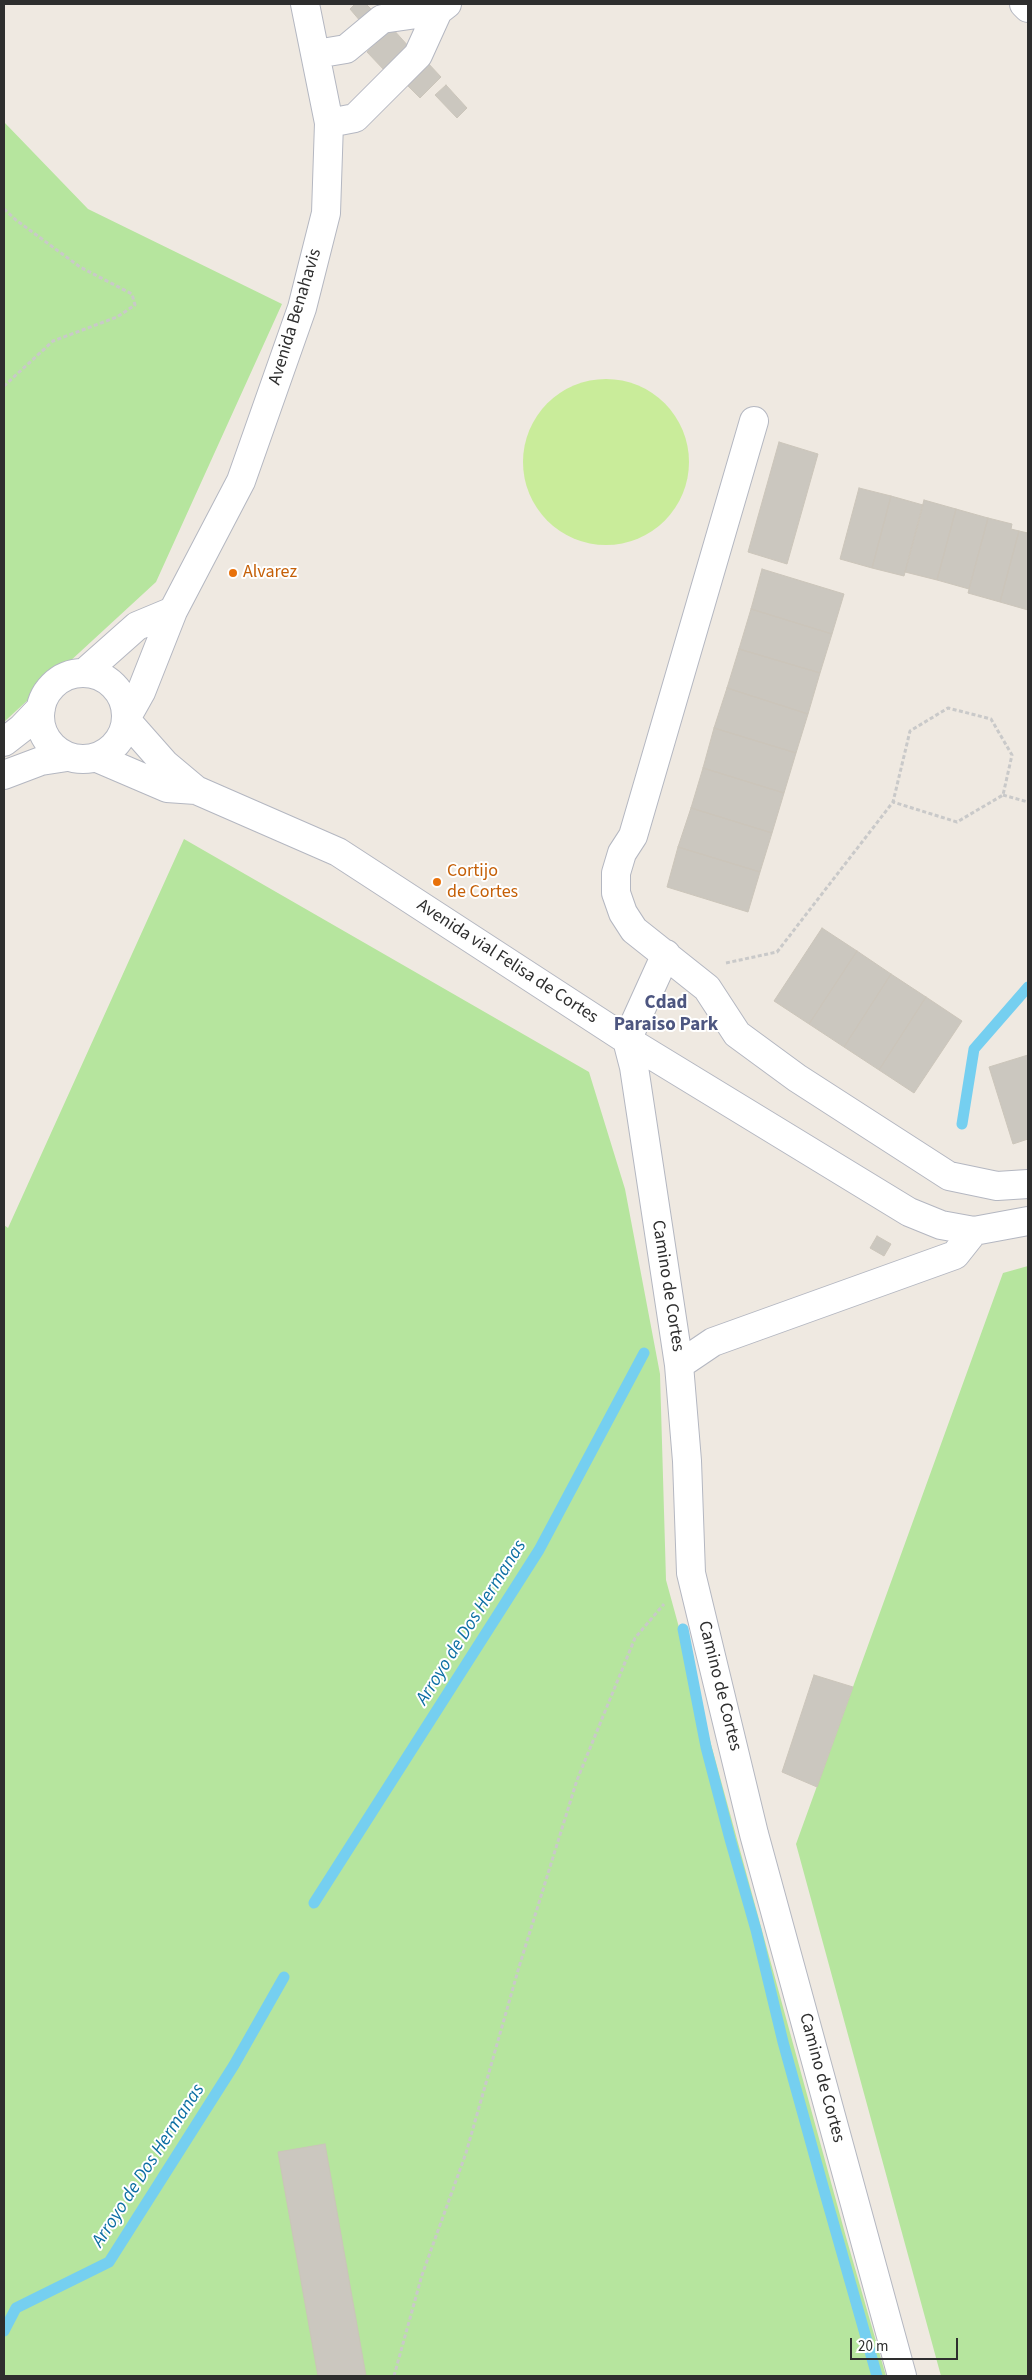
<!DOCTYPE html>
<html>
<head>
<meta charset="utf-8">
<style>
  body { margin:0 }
  #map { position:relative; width:1032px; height:2380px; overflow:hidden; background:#efe9e1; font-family:"Source Sans 3",sans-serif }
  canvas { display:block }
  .frame { position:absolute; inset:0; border:5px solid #2e2e2e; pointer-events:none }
  .scale { position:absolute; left:850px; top:2338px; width:108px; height:22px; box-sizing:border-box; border:2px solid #2e2e2e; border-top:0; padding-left:6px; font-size:15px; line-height:18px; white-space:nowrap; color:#2e2e2e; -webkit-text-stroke:4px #fff; paint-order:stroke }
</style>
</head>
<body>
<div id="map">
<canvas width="1032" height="2380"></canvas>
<div class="frame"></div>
<div class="scale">20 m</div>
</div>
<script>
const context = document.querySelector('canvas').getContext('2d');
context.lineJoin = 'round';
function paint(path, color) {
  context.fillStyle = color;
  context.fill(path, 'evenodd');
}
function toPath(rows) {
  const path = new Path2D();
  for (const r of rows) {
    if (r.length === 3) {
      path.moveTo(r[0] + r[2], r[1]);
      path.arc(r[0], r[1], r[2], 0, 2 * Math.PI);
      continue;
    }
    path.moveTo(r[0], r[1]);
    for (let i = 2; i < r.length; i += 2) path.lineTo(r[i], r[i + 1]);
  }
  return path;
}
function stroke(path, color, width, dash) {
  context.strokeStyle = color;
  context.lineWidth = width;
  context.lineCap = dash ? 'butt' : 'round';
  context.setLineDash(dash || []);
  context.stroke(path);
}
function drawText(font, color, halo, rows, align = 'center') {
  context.font = font + ' "Source Sans 3",sans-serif';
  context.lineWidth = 4;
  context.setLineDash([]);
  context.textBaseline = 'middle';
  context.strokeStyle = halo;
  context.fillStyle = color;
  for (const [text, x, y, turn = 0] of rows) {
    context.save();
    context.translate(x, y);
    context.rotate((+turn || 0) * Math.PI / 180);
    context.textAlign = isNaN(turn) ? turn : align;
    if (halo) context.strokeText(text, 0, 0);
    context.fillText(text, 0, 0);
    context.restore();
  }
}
const green = toPath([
  [4,122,88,209,282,304,156,582,4,722],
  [184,839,589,1072,625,1189,660,1374,666,1580,846,2237,886,2376,4,2376,4,1225,8,1228],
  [1028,1266,1028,2376,941,2376,796,1844,1003,1273]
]);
const pitch = toPath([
  [606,462,83]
]);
const stream = toPath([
  [962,1124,974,1049,1028,987],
  [683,1629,706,1747,730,1839,756,1930,783,2042,824,2190,877,2376],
  [314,1903,539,1550,644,1353],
  [4,2331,16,2308,109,2262,234,2065,284,1977]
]);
const building = toPath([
  [355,4,366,4,373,11,361,22,350,9,355,4],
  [392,28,410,48,385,71,367,52,392,28],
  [427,62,441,77,420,98,405,83,427,62],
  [446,85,467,108,457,118,435,95,446,85],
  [779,442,818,454,787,564,748,552,779,442],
  [859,488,891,496,872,568,840,559,859,488],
  [891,496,923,505,904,576,872,568,891,496],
  [924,500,956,509,937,580,905,572,924,500],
  [956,509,988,518,969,589,937,580,956,509],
  [988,518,1012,524,1011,529,1019,531,1000,602,968,593,988,518],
  [1019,531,1028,533,1028,610,1000,602,1019,531],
  [762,569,844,594,832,634,751,609,762,569],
  [751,609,832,634,820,673,739,649,751,609],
  [739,649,820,673,808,714,727,688,739,649],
  [727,688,808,714,796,753,714,728,727,688],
  [714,728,796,753,784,793,703,768,714,728],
  [703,768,784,793,772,833,691,808,703,768],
  [691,808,772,833,760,872,678,847,691,808],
  [678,847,760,872,748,912,667,887,678,847],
  [822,928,857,951,809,1024,774,1001,822,928],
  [857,951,891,974,844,1047,809,1024,857,951],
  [891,974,926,997,879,1070,844,1047,891,974],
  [926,997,962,1021,914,1093,879,1070,926,997],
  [1028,1055,1028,1139,1013,1144,989,1067,1028,1055],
  [877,1236,891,1244,884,1256,870,1248,877,1236],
  [814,1675,853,1687,817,1787,782,1772,814,1675],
  [325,2144,366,2376,318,2376,278,2152,325,2144]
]);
const path = toPath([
  [4,209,16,220,80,267,132,294,135,305,117,317,53,341,4,386],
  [1003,795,1028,802],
  [726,963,777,952,893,802,910,731,948,708,991,719,1012,755,1003,795,957,822,893,802],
  [394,2376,422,2275,466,2153,519,1967,577,1780,635,1638,664,1604]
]);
const minor = toPath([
  [1024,4,1028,8],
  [316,54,346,49,382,19,438,11,447,4],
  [329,123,355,118,418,55,438,11,435,4],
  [754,421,633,836,622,853,616,873,616,893,623,913,634,930,707,988,737,1034,797,1078,949,1176,997,1186,1028,1184],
  [83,716,43],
  [84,673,137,626,173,611],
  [127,717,141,692,173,611,241,481,302,308,326,213,329,123,305,4],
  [127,721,165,764,196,790,338,852,627,1040,909,1212,941,1225,974,1231,1028,1221],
  [4,742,22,728,41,708],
  [97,758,167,788,196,790],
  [4,775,41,761,67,757],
  [666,954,627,1040,634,1067,679,1365,687,1461,691,1573,754,1834,902,2376],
  [679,1365,713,1342,955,1255,974,1231]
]);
const markers = [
  [233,573,5,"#e8710a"],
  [437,882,5,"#e8710a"]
];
const streetNames = [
  ["Avenida Benahavis",296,317,-73],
  ["Avenida vial Felisa de Cortes",507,962,33],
  ["Camino de Cortes",667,1286,81],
  ["Camino de Cortes",719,1686,76],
  ["Camino de Cortes",821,2078,75]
];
const foodNames = [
  ["Alvarez",243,573],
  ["Cortijo",447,872],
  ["de Cortes",447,893]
];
const neighbourhoodNames = [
  ["Cdad",666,1004],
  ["Paraiso Park",666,1026]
];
const waterNames = [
  ["Arroyo de Dos Hermanas",472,1623,-58],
  ["Arroyo de Dos Hermanas",149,2166,-57]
];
paint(green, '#b6e59e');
paint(pitch, '#c9ec9a');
stroke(stream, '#75cff0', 11);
paint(building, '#cbc7bf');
stroke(building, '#cbc5ba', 1);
stroke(minor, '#b4b7c1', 30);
stroke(path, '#c9c9c9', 3, [4, 2.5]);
stroke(minor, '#fff', 28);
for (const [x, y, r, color] of markers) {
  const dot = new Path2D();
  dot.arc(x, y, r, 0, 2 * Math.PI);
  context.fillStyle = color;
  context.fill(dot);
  stroke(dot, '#fff', 2);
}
drawText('18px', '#2e2e2e', '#fff', streetNames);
drawText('18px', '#c56008', '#fff', foodNames, 'left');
drawText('bold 19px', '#4d5680', '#fff', neighbourhoodNames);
drawText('italic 19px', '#0d6fa3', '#fff', waterNames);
</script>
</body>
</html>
